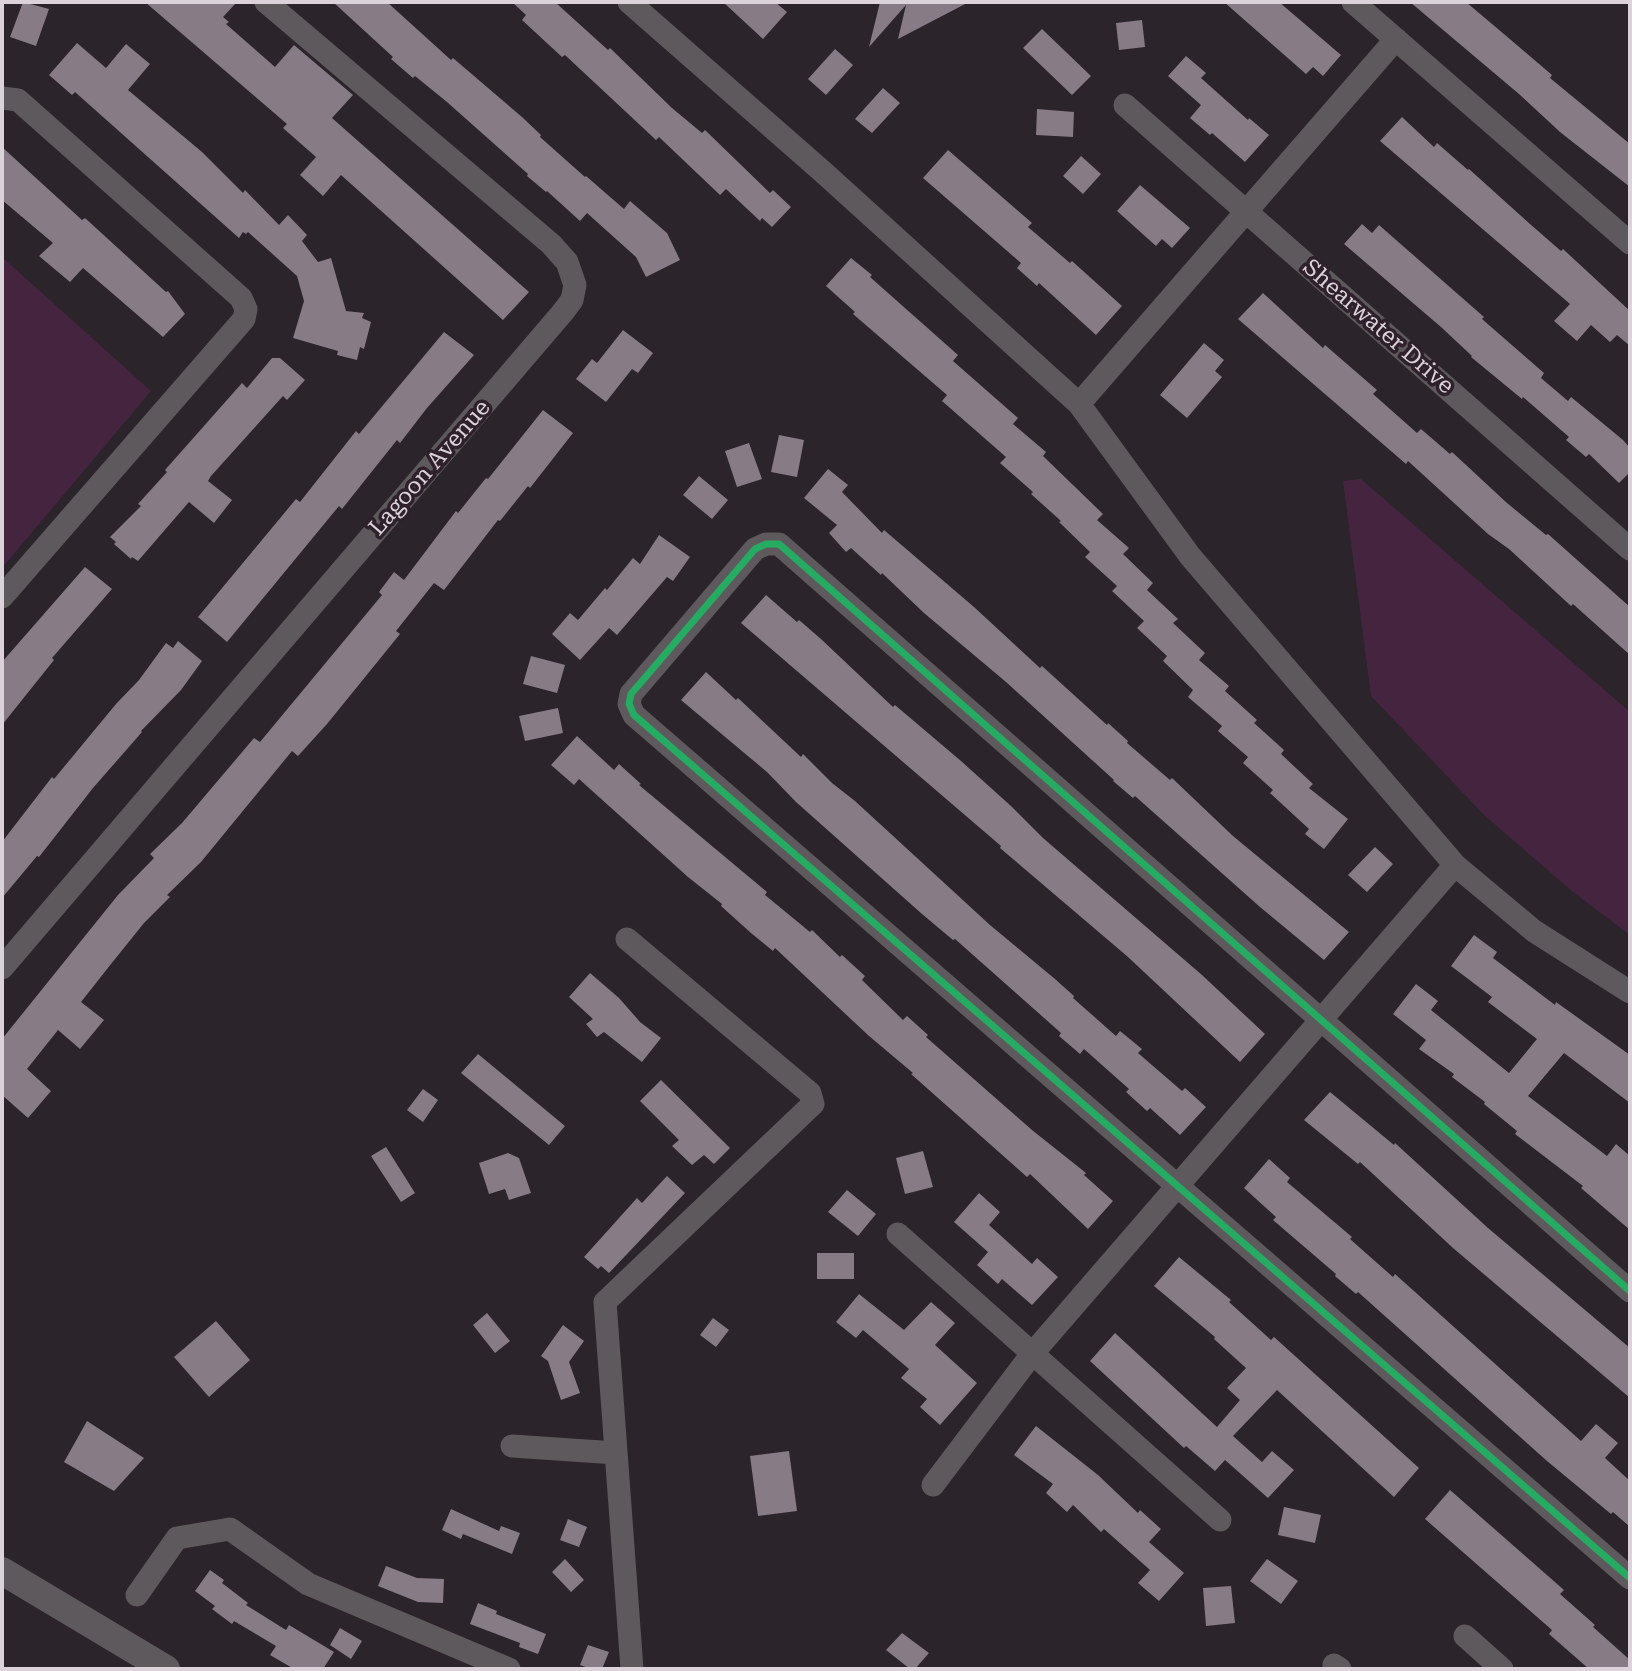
<!DOCTYPE html>
<html>
<head>
<meta charset="utf-8">
<style>
  body { margin:0 }
  #map { position:relative; width:1632px; height:1671px; overflow:hidden; background:#2b242a; font-family:"Roboto Serif",serif }
  canvas { display:block }
  .frame { position:absolute; inset:0; border:4px solid #dbd3d9; pointer-events:none }
</style>
</head>
<body>
<div id="map">
<canvas width="1632" height="1671"></canvas>
<div class="frame"></div>
</div>
<script>
const context = document.querySelector('canvas').getContext('2d');
context.lineJoin = 'round';
function paint(path, color) {
  context.fillStyle = color;
  context.fill(path, 'evenodd');
}
function toPath(rows) {
  const path = new Path2D();
  for (const r of rows) {
    path.moveTo(r[0], r[1]);
    for (let i = 2; i < r.length; i += 2) path.lineTo(r[i], r[i + 1]);
  }
  return path;
}
function stroke(path, color, width, dash) {
  context.strokeStyle = color;
  context.lineWidth = width;
  context.lineCap = dash ? 'butt' : 'round';
  context.setLineDash(dash || []);
  context.stroke(path);
}
function drawText(font, color, halo, rows, align = 'center') {
  context.font = font + ' "Roboto Serif",serif';
  context.lineWidth = 7;
  context.setLineDash([]);
  context.textBaseline = 'middle';
  context.strokeStyle = halo;
  context.fillStyle = color;
  for (const [text, x, y, turn = 0] of rows) {
    context.save();
    context.translate(x, y);
    context.rotate((+turn || 0) * Math.PI / 180);
    context.textAlign = isNaN(turn) ? turn : align;
    if (halo) context.strokeText(text, 0, 0);
    context.fillText(text, 0, 0);
    context.restore();
  }
}
const green = toPath([
  [2,257,151,391,2,568],
  [1361,479,1630,712,1630,935,1573,892,1484,815,1371,696,1343,481]
]);
const building = toPath([
  [23,2,49,9,36,46,10,37],
  [145,2,237,2,223,17,229,22,226,24,275,67,294,45,353,95,332,118,529,292,503,320,341,175,323,196,300,175,316,157,283,128,287,124],
  [333,2,387,2,451,60,453,58,522,117,541,135,540,137,585,177,586,176,624,209,630,201,667,233,680,260,646,277,636,257,587,213,580,221,547,191,546,192,527,176,528,174,447,102,415,76,413,78,391,59,393,57],
  [512,2,555,2,608,50,610,48,672,108,702,133,705,130,770,193,773,190,791,207,772,227,762,218,760,221,726,189,720,195,659,137,656,140,565,55,562,57,522,20,526,15],
  [723,2,775,2,787,12,763,39],
  [880,2,969,2,898,39,906,5,869,47],
  [1224,2,1279,2,1341,55,1323,76,1313,67,1306,74],
  [1410,2,1466,2,1511,40,1552,75,1550,78,1630,144,1630,187,1560,132,1519,94],
  [1142,20,1145,47,1119,50,1116,23],
  [1042,29,1091,76,1072,95,1023,48],
  [77,43,106,68,126,44,150,64,128,90,202,152,243,193,245,190,279,225,288,215,307,235,302,241,318,262,331,258,346,311,364,313,362,318,371,322,364,349,360,347,357,360,337,355,338,351,293,338,304,301,297,276,248,232,246,234,243,232,239,238,75,92,72,95,49,75],
  [835,49,853,65,826,95,808,79],
  [1186,56,1206,73,1201,78,1248,120,1249,118,1269,135,1245,162,1212,133,1210,135,1190,118,1201,105,1168,76],
  [883,88,900,103,872,133,855,119],
  [1037,109,1074,112,1073,137,1036,135],
  [1402,117,1434,147,1437,143,1468,170,1469,169,1530,224,1561,251,1563,249,1630,311,1630,346,1617,335,1610,342,1591,325,1577,341,1554,321,1570,304,1380,141],
  [2,147,82,220,85,218,166,292,168,291,185,314,163,337,83,268,70,282,39,256,53,243,2,200],
  [948,150,1032,223,1028,227,1070,263,1072,261,1122,306,1096,335,1039,283,1037,286,1017,268,1021,263,923,178],
  [1081,156,1101,174,1083,194,1063,176],
  [1140,185,1190,228,1172,248,1162,239,1156,246,1117,211],
  [1362,224,1372,233,1379,225,1484,317,1482,319,1544,373,1541,378,1568,401,1571,397,1623,440,1630,448,1630,472,1619,483,1589,454,1586,457,1566,440,1569,437,1523,397,1522,399,1471,357,1472,356,1441,327,1344,244],
  [851,258,872,275,870,277,958,355,953,361,1018,418,1013,424,1046,452,1043,456,1103,514,1097,520,1129,548,1123,554,1153,583,1147,590,1178,619,1173,623,1205,653,1199,660,1229,686,1225,691,1257,720,1254,723,1284,750,1281,754,1313,784,1309,788,1348,819,1324,849,1305,834,1309,829,1270,793,1273,790,1243,763,1248,757,1218,731,1222,726,1188,697,1193,690,1163,661,1167,656,1137,628,1144,621,1112,591,1117,586,1085,557,1090,552,1059,522,1061,521,1031,494,1033,492,1000,463,1006,457,942,401,947,395,853,314,855,312,826,286],
  [1263,293,1323,348,1325,345,1377,390,1373,394,1417,433,1421,429,1450,454,1452,452,1507,503,1546,535,1548,534,1630,607,1630,655,1573,604,1571,606,1509,549,1488,534,1408,461,1406,464,1238,319],
  [623,330,653,353,638,373,632,369,606,402,576,379,592,359,597,363],
  [444,332,474,355,427,408,400,443,397,440,342,509,339,506,227,642,198,617,296,499,300,502,356,431,359,434],
  [1204,343,1224,360,1215,371,1222,377,1187,418,1160,395],
  [272,358,280,358,305,380,287,400,283,396,211,476,208,481,232,500,214,523,189,502,138,561,132,557,131,559,114,544,116,542,110,537,141,506,138,504,167,472,165,470,242,383,247,388],
  [543,410,573,433,530,488,528,486,500,521,498,520,444,590,434,583,396,631,400,634,327,724,298,756,292,751,201,862,167,895,170,897,144,923,111,964,81,1002,104,1020,80,1049,58,1030,27,1069,51,1091,28,1118,2,1095,2,1039,118,895,154,858,150,854,182,823,254,738,260,742,382,595,379,592,394,572,404,580,456,511,458,513,486,478,488,479],
  [779,435,804,440,797,477,771,472],
  [749,443,762,479,737,487,725,451],
  [828,469,848,485,842,492,882,533,884,530,974,607,1040,668,1042,666,1107,725,1108,723,1128,741,1127,743,1170,780,1172,778,1233,836,1349,932,1324,960,1260,907,1135,796,1133,798,1113,781,1114,780,1006,682,924,613,882,573,881,575,851,548,846,552,829,533,837,525,804,498],
  [699,476,728,500,712,519,683,495],
  [659,535,690,557,673,581,667,577,617,635,609,628,580,660,552,634,570,613,578,620,605,588,607,590,633,558,640,564],
  [85,567,112,589,52,658,54,660,2,725,2,662],
  [766,595,797,622,799,620,821,639,893,707,895,705,961,761,1011,806,1043,838,1202,975,1265,1034,1240,1062,1128,957,1000,848,1001,846,741,623],
  [178,641,202,661,181,690,141,731,142,732,93,788,39,857,37,856,2,898,2,842,52,777,54,779,116,704,139,680,166,643,173,648],
  [531,656,565,665,557,693,523,684],
  [706,672,736,700,738,698,801,757,803,754,832,783,855,801,990,925,1055,979,1074,996,1073,998,1116,1036,1120,1031,1142,1049,1138,1053,1182,1091,1185,1088,1206,1107,1180,1135,1150,1108,1147,1111,1126,1092,1129,1089,1084,1049,1080,1054,1059,1036,1061,1033,955,939,953,940,922,914,796,802,767,772,681,700],
  [558,708,563,733,525,741,519,716],
  [577,736,614,770,619,764,641,784,639,785,767,892,765,895,810,932,812,930,840,957,842,955,865,976,862,980,903,1020,907,1016,928,1035,926,1037,1032,1130,1086,1173,1084,1175,1113,1201,1088,1229,1030,1174,1027,1177,911,1074,913,1073,869,1036,775,948,773,951,751,933,721,906,722,904,688,877,579,779,574,785,551,765],
  [1375,847,1393,864,1367,892,1348,875],
  [1474,935,1497,952,1493,958,1555,1005,1556,1002,1630,1055,1630,1103,1564,1053,1528,1096,1607,1156,1616,1144,1630,1156,1630,1230,1581,1188,1583,1186,1515,1134,1517,1131,1484,1104,1485,1102,1452,1077,1454,1074,1419,1049,1426,1040,1393,1014,1416,984,1438,1001,1431,1010,1509,1073,1537,1039,1488,1002,1492,997,1451,966],
  [590,973,619,998,640,1022,661,1038,642,1062,604,1032,597,1037,586,1024,593,1019,569,997],
  [478,1054,565,1126,549,1145,461,1073],
  [661,1080,730,1148,714,1164,704,1155,692,1165,672,1146,679,1140,640,1101],
  [423,1089,438,1100,423,1122,407,1110],
  [1330,1092,1394,1145,1395,1143,1488,1228,1630,1348,1630,1398,1453,1248,1360,1162,1358,1164,1304,1120],
  [386,1147,415,1193,401,1202,371,1156],
  [923,1151,933,1187,905,1194,896,1158],
  [508,1153,519,1158,531,1193,509,1200,505,1189,489,1194,479,1163],
  [1269,1159,1290,1178,1287,1182,1352,1237,1350,1239,1393,1277,1395,1274,1581,1441,1596,1424,1618,1443,1605,1458,1630,1481,1630,1527,1613,1512,1611,1514,1547,1461,1358,1292,1356,1294,1335,1276,1336,1274,1273,1220,1276,1217,1244,1188],
  [667,1176,685,1193,609,1273,601,1266,598,1269,584,1257,637,1198,642,1203],
  [847,1190,876,1214,858,1236,828,1212],
  [979,1193,1000,1212,989,1225,1032,1264,1037,1258,1058,1277,1032,1305,1002,1279,998,1284,977,1265,988,1252,954,1222],
  [817,1253,854,1253,854,1279,817,1279],
  [1179,1257,1231,1300,1229,1302,1271,1340,1274,1337,1419,1468,1394,1497,1277,1390,1233,1436,1262,1462,1272,1451,1294,1470,1268,1498,1225,1460,1215,1471,1186,1446,1184,1448,1090,1361,1115,1333,1217,1427,1240,1400,1227,1388,1246,1368,1214,1339,1215,1337,1154,1286],
  [859,1294,904,1330,931,1302,955,1323,935,1345,977,1383,940,1425,920,1407,927,1399,901,1378,909,1369,863,1330,856,1338,836,1322],
  [487,1313,510,1341,495,1353,473,1325],
  [713,1318,729,1330,716,1347,700,1335],
  [216,1321,250,1360,209,1397,174,1357],
  [563,1325,584,1341,569,1362,580,1393,561,1400,548,1361,541,1356],
  [87,1421,144,1458,114,1491,64,1462],
  [1036,1426,1098,1475,1138,1513,1140,1510,1161,1529,1149,1542,1184,1573,1159,1601,1138,1583,1150,1570,1104,1529,1101,1532,1073,1505,1067,1512,1046,1493,1053,1484,1014,1455],
  [789,1451,797,1511,758,1516,750,1456],
  [1450,1490,1564,1590,1560,1594,1595,1625,1593,1627,1630,1660,1630,1669,1589,1669,1549,1634,1552,1630,1425,1519],
  [1284,1507,1321,1515,1315,1543,1278,1535],
  [451,1509,499,1531,501,1526,520,1533,512,1554,463,1534,461,1539,442,1530],
  [568,1519,587,1527,579,1547,560,1540],
  [565,1559,584,1580,571,1592,552,1572],
  [1267,1559,1298,1581,1281,1604,1250,1581],
  [386,1566,417,1578,444,1579,443,1603,418,1602,378,1586],
  [210,1570,224,1580,222,1583,248,1603,246,1605,286,1630,289,1625,334,1652,323,1669,294,1669,270,1655,276,1646,234,1621,232,1624,212,1609,215,1606,195,1591],
  [1231,1586,1235,1623,1206,1626,1203,1588],
  [478,1603,497,1611,496,1614,546,1634,538,1654,519,1647,520,1643,470,1624],
  [340,1628,362,1641,351,1659,330,1645],
  [902,1633,929,1653,915,1669,910,1669,886,1650],
  [588,1645,609,1652,602,1669,591,1669,580,1665]
]);
const minor = toPath([
  [629,2,823,172,1079,404,1190,556,1455,865,1534,931,1630,992],
  [1353,2,1630,243],
  [2,98,18,100,241,298,246,309,244,319,2,597],
  [1125,105,1630,549],
  [1079,404,1396,39],
  [627,939,810,1093,813,1104,605,1302,632,1669],
  [2,968,563,312,572,300,575,285,567,262,551,244,266,2],
  [898,1234,1220,1520],
  [1630,1291,779,544,766,544,755,549,631,694,629,704,634,715,1630,1578],
  [512,1446,616,1453],
  [933,1485,1032,1354,1455,865],
  [137,1595,177,1538,230,1529,308,1584,509,1669],
  [1465,1636,1502,1669],
  [1334,1665,1340,1669]
]);
const tertiary = toPath([
  [2,1571,166,1669]
]);
const cycleway = toPath([
  [1630,1291,779,544,766,544,755,549,631,694,629,704,634,715,1630,1578]
]);
const streetNames = [
  ["Shearwater Drive",1378,327,41],
  ["Lagoon Avenue",430,468,-49]
];
paint(green, '#44243f');
paint(building, '#877b85');
stroke(minor, '#5e595d', 23);
stroke(tertiary, '#5e595d', 28);
stroke(cycleway, '#26ab63', 7);
drawText('23px', '#dbd3d9', '#2e212b', streetNames);
</script>
</body>
</html>
